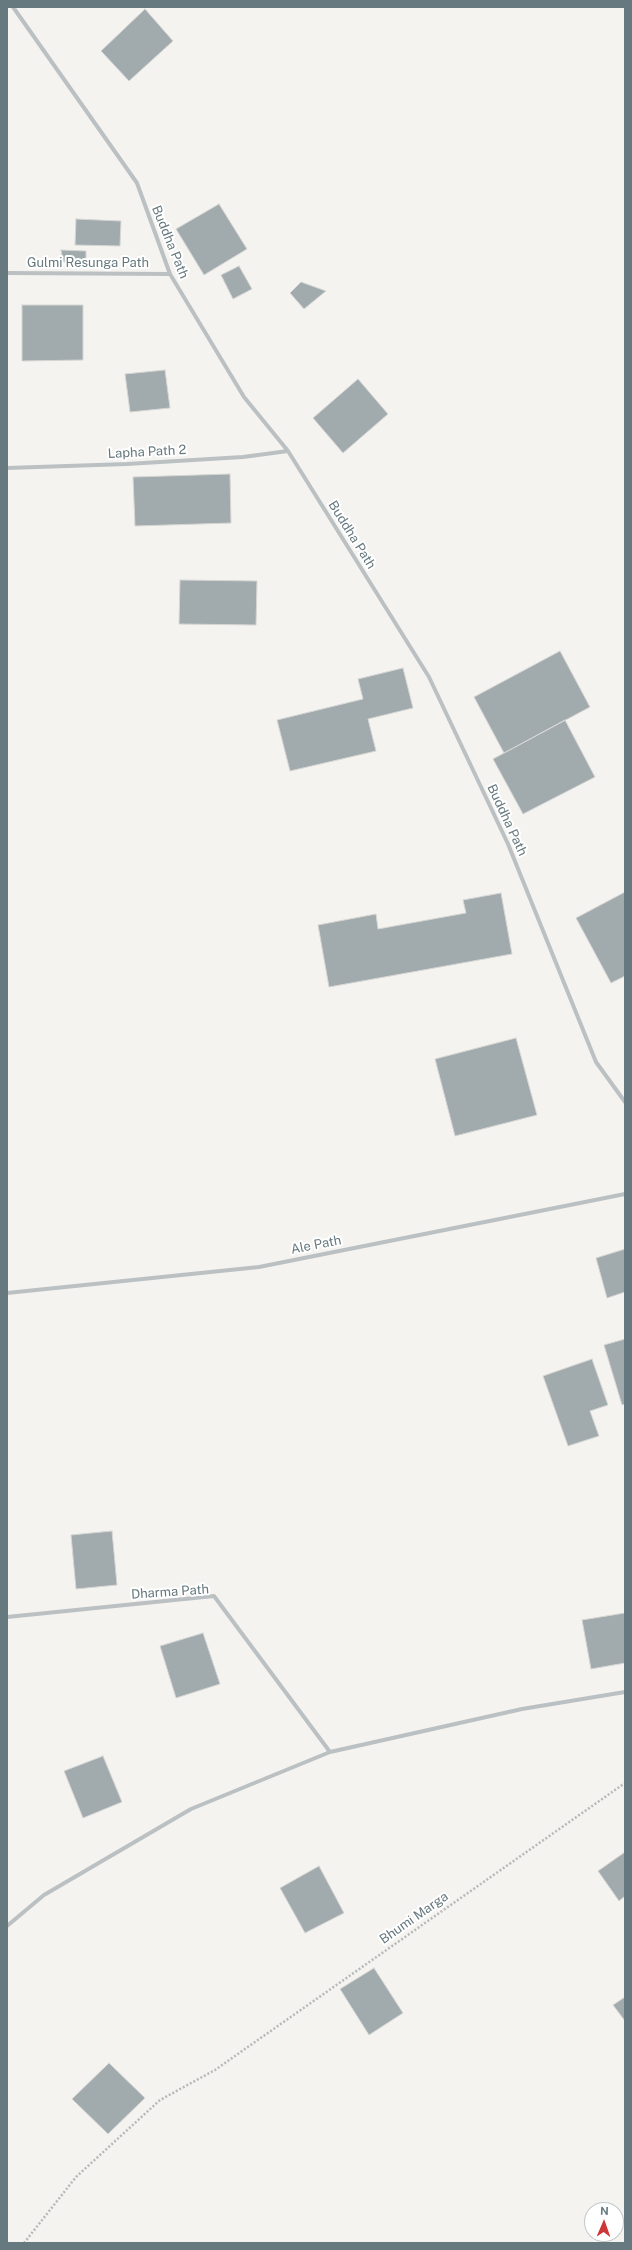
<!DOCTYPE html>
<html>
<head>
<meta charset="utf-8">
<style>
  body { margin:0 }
  #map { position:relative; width:632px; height:2250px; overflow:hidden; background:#f4f3f0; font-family:"Public Sans",sans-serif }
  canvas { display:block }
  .frame { position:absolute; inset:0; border:8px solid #66797e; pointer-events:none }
  .north { position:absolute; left:584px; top:2202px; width:40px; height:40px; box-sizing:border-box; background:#fff; border:1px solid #c2c9cb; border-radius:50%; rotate:2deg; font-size:11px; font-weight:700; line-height:16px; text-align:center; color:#66797e }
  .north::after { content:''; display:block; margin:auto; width:14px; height:18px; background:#cd3737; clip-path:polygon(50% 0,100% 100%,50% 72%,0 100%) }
</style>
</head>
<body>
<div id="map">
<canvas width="632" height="2250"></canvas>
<div class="frame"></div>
<div class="north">N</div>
</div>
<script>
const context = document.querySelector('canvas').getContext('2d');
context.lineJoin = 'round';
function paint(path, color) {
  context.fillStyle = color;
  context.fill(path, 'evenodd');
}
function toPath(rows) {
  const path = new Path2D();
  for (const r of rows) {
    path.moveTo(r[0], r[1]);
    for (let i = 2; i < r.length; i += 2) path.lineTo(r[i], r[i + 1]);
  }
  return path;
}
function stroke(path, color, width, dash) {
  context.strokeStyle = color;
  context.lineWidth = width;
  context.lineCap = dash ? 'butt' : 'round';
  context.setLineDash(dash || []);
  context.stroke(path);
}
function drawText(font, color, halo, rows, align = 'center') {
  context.font = font + ' "Public Sans",sans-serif';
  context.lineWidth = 4;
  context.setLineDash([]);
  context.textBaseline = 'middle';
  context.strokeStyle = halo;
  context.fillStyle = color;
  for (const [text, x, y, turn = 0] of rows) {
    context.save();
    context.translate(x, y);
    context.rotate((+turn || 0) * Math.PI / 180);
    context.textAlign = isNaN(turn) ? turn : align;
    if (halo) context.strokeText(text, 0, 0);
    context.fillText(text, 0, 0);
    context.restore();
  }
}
const building = toPath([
  [145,9,173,41,129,81,101,51,145,9],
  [219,204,247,249,204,275,176,229,219,204],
  [76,219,121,221,120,246,75,245,76,219],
  [61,250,86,251,86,264,63,262,61,250],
  [239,266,252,289,233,299,221,275,239,266],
  [301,282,326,291,304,309,290,293,301,282],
  [22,305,83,305,83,360,22,361,22,305],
  [165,370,170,408,130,412,125,374,165,370],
  [358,379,388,414,343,453,313,418,358,379],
  [230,474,231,523,135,526,133,477,230,474],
  [180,580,257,581,256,625,179,624,180,580],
  [560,651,590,707,504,753,474,697,560,651],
  [403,668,413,708,368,719,376,751,290,771,277,720,363,699,358,679,403,668],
  [565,720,595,777,523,814,493,759,565,720],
  [625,892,625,976,611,983,576,918,625,892],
  [501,893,512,954,329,987,318,925,376,914,378,929,466,913,463,900,501,893],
  [516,1038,537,1115,455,1136,435,1059,516,1038],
  [625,1249,625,1292,607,1298,596,1258,625,1249],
  [625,1339,625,1404,622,1405,604,1345,625,1339],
  [592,1359,608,1405,590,1411,599,1436,568,1446,543,1376,592,1359],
  [112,1531,117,1585,76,1589,71,1535,112,1531],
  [625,1613,625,1663,591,1669,582,1620,625,1613],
  [203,1633,220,1684,176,1698,160,1646,203,1633],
  [103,1756,122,1802,83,1818,64,1771,103,1756],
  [625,1852,625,1896,619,1901,598,1871,625,1852],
  [319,1866,344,1913,305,1933,280,1888,319,1866],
  [374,1968,403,2013,369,2035,340,1989,374,1968],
  [625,1997,625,2021,613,2005,625,1997],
  [109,2063,145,2098,108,2134,72,2099,109,2063]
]);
const path = toPath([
  [24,2243,76,2177,160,2100,215,2070,625,1783]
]);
const street = toPath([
  [13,7,137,183,170,274,244,397,288,451,429,677,508,844,596,1062,625,1102],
  [7,273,170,274],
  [7,468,127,464,243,457,288,451],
  [7,1293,259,1267,625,1194],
  [7,1617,214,1596,330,1752],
  [7,1926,44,1895,191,1809,330,1752,522,1709,625,1692]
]);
const streetNames = [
  ["Buddha Path",170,242,68],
  ["Gulmi Resunga Path",88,263],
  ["Lapha Path 2",147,452,-3],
  ["Buddha Path",352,535,58],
  ["Buddha Path",507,820,65],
  ["Ale Path",316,1245,-11],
  ["Dharma Path",170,1592,-4],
  ["Bhumi Marga",414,1918,-35]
];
paint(building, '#a1abad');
stroke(building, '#d5d5d3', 1);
stroke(path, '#b5b9ba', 2.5, [2, 2]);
stroke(street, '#bbc0c2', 4);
drawText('13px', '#66797e', '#fff', streetNames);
</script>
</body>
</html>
